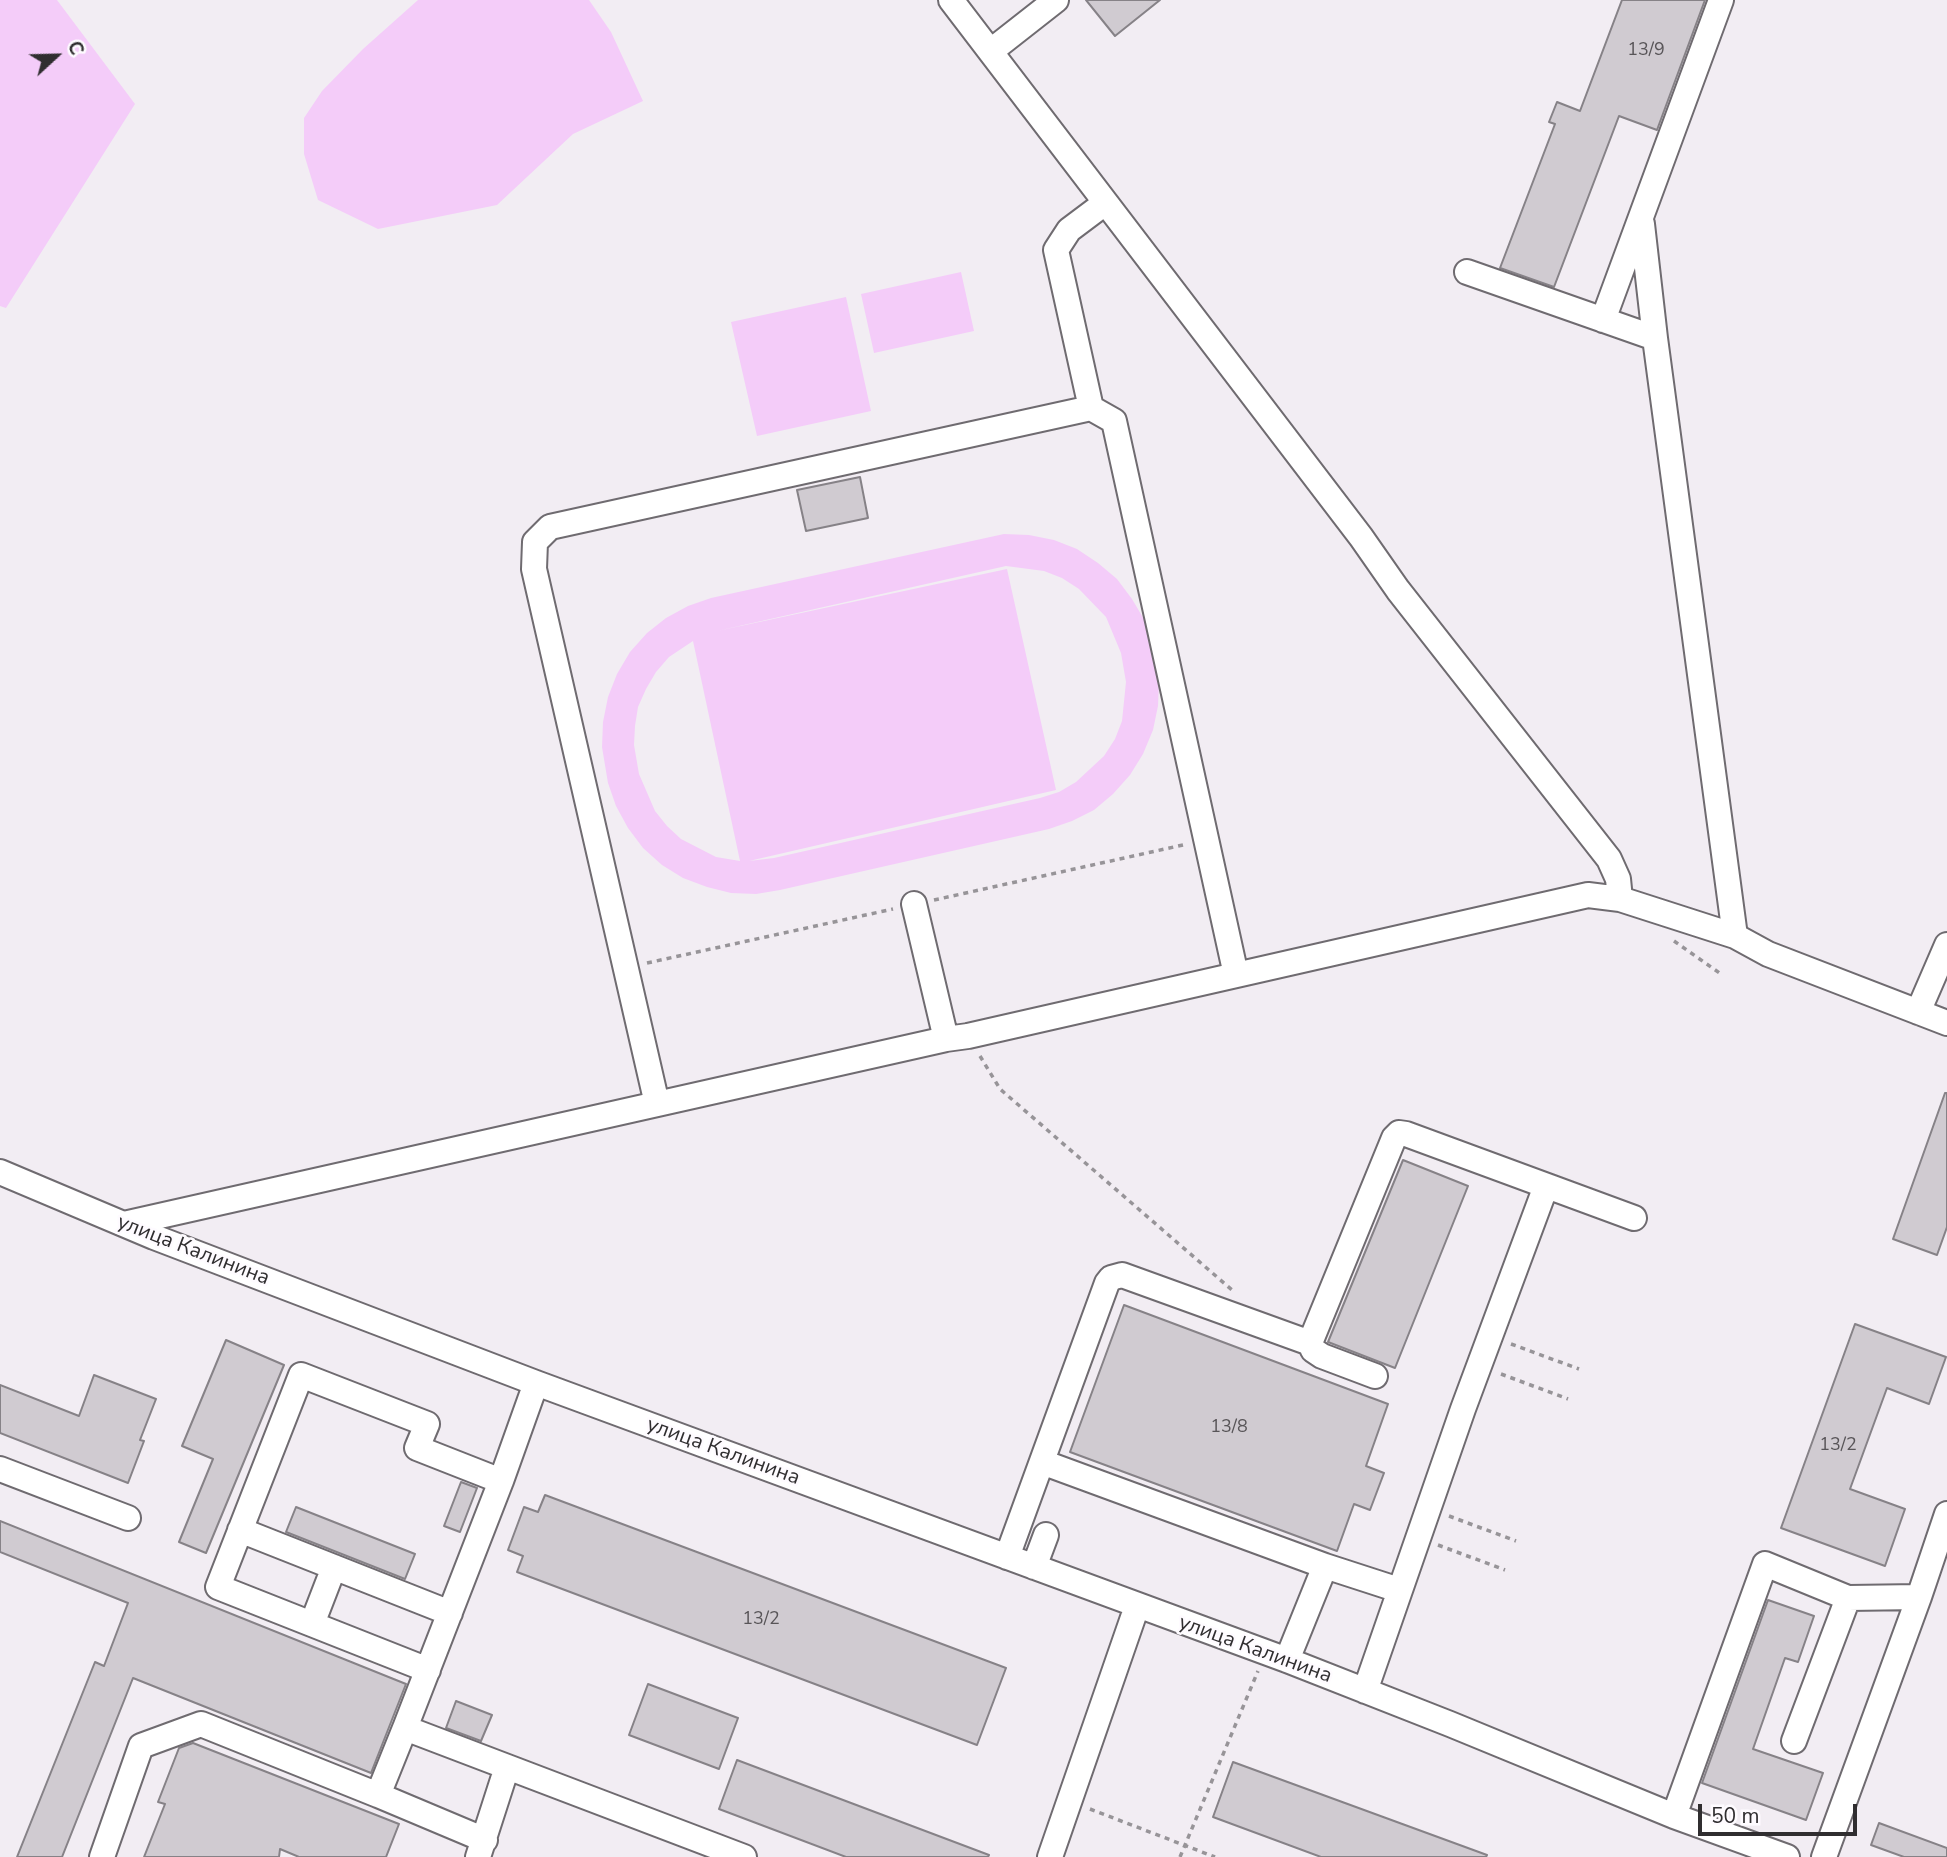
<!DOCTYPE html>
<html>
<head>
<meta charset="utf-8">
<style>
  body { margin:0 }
  #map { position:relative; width:1947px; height:1857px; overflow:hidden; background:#f2edf3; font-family:"Nunito Sans",sans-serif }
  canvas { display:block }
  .north { position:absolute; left:21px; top:21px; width:70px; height:70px; -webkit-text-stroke:5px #fefbff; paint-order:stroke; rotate:68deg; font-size:19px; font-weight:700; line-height:28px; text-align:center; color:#302e30 }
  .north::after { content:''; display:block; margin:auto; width:24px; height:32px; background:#302e30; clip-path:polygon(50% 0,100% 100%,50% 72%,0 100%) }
  .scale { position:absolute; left:1698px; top:1804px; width:159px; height:32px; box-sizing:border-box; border:4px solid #302e30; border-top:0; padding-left:9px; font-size:21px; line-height:24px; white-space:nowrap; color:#302e30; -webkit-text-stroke:5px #fefbff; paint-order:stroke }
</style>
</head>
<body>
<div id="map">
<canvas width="1947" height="1857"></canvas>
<div class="north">С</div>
<div class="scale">50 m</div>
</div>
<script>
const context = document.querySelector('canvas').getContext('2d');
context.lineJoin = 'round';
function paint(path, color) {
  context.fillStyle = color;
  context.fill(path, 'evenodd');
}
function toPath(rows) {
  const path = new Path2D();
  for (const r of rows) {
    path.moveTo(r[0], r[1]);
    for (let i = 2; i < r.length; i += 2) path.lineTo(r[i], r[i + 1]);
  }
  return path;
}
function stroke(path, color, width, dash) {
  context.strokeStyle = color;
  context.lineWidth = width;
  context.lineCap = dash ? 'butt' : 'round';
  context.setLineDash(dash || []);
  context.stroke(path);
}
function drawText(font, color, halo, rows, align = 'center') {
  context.font = font + ' "Nunito Sans",sans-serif';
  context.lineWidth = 5;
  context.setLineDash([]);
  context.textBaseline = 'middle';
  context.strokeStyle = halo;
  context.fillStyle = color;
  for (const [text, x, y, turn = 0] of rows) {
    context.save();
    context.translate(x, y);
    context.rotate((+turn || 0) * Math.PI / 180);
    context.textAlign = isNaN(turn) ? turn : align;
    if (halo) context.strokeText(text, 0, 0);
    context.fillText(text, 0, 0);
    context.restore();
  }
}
const green = toPath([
  [0,0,57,0,135,104,6,308,0,306],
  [418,0,589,0,611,32,643,101,573,134,497,205,378,229,318,200,304,154,304,118,322,91,363,49],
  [961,272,974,331,874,353,861,294],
  [846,297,871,411,757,436,731,322],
  [1004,534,1029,535,1054,540,1077,549,1098,563,1117,579,1132,599,1145,621,1155,656,1159,680,1158,706,1153,730,1143,754,1130,775,1113,794,1094,810,1072,821,1049,829,780,890,756,894,731,893,707,887,683,878,662,865,643,848,628,828,616,806,608,783,602,747,603,722,608,697,617,674,630,652,647,633,666,618,688,606,711,598],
  [1006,566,1044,571,1062,578,1079,589,1106,617,1121,653,1126,682,1122,721,1115,739,1104,756,1076,782,1059,792,1040,798,774,858,749,861,1056,790,1007,569,717,631],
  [693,641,740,861,716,857,681,839,667,826,655,811,639,774,634,745,635,726,638,707,646,689,656,672,669,657]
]);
const building = toPath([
  [1086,0,1160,0,1115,36,1086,0],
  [1622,0,1705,0,1657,130,1619,116,1554,287,1500,268,1555,124,1549,122,1557,102,1580,111,1622,0],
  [860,477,868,518,806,531,797,490,860,477],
  [1945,1093,1947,1093,1947,1227,1937,1255,1893,1239,1945,1093],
  [1403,1160,1468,1186,1395,1368,1328,1342,1403,1160],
  [1124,1305,1388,1404,1366,1466,1384,1473,1370,1510,1354,1504,1337,1551,1070,1452,1124,1305],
  [1855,1324,1946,1357,1929,1404,1887,1388,1850,1489,1905,1509,1885,1566,1781,1528,1855,1324],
  [226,1340,284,1365,206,1553,179,1542,213,1459,182,1446,226,1340],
  [94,1375,156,1399,140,1440,144,1441,128,1483,0,1433,0,1385,79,1416,94,1375],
  [461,1482,477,1488,460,1532,444,1526,461,1482],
  [545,1495,1006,1668,977,1745,517,1572,523,1556,508,1550,524,1507,538,1512,545,1495],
  [296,1507,415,1554,405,1579,286,1532,296,1507],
  [0,1521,406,1684,371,1773,133,1678,62,1857,17,1857,95,1662,104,1666,128,1603,0,1552,0,1521],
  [1768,1600,1814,1616,1798,1662,1785,1658,1753,1749,1823,1773,1806,1820,1702,1783,1768,1600],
  [648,1684,738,1718,719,1769,629,1735,648,1684],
  [456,1701,492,1715,481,1741,446,1728,456,1701],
  [193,1743,399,1824,386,1857,299,1857,280,1849,279,1857,144,1857,165,1804,158,1802,179,1748,193,1743],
  [737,1760,989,1855,988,1857,846,1857,719,1809,737,1760],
  [1233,1762,1487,1855,1486,1857,1321,1857,1213,1817,1233,1762],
  [1879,1823,1947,1848,1947,1857,1904,1857,1871,1845,1879,1823]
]);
const path = toPath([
  [934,900,1183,845],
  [1674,941,1721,974],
  [647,963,893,909],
  [980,1056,1000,1089,1232,1290],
  [1511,1344,1579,1369],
  [1501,1374,1568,1399],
  [1449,1516,1516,1541],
  [1438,1545,1505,1570],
  [1090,1809,1215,1857],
  [1180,1857,1258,1671]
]);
const minor = toPath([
  [951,0,1361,537,1398,590,1609,859,1618,879,1620,899],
  [991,51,1056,0],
  [1642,224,1655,338],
  [1467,272,1655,338,1735,936],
  [1603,320,1721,0],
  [1091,408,1056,250,1069,230,1105,203],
  [914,904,946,1039],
  [1918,1012,1947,945],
  [657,1104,534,569,535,542,550,527,1091,408,1114,421,1236,975],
  [0,1172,154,1237,536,1383,1287,1660,1450,1724,1674,1816,1787,1857],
  [124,1224,946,1039,968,1036,1588,895,1620,899,1735,936,1768,954,1947,1023],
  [1310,1343,1313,1350,1322,1356,1375,1376],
  [536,1383,501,1481,405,1728,744,1857],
  [1042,1462,1325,1566,1399,1590],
  [0,1469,128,1518],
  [240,1530,450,1613],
  [1007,1557,1107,1283,1111,1278,1122,1275,1310,1343,1394,1138,1399,1133,1406,1134,1634,1218],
  [1034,1567,1046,1535],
  [312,1624,334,1567],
  [1287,1660,1325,1566],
  [428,1670,218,1587,301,1375,427,1424,417,1448,501,1481],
  [1365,1691,1463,1409,1546,1186],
  [1794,1741,1848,1598],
  [378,1795,485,1840],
  [1674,1816,1765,1564,1848,1598,1919,1597],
  [102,1857,141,1746,201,1724,378,1795,405,1728],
  [478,1857,507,1767],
  [1050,1857,1137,1606],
  [1824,1857,1919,1597,1947,1514]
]);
const numberNames = [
  ["13/9",1646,51],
  ["13/8",1229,1428],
  ["13/2",1838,1446],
  ["13/2",761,1620]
];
const streetNames = [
  ["улица Калинина",193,1251,21],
  ["улица Калинина",723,1452,20],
  ["улица Калинина",1255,1650,20]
];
paint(green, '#f4ccf9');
paint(building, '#d0cbd1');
stroke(building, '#868287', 2);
stroke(minor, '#6f6b70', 28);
stroke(path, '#979498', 3.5, [5, 5]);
stroke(minor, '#fff', 24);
drawText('18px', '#585558', null, numberNames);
drawText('21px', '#302e30', '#fefbff', streetNames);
</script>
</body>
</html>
